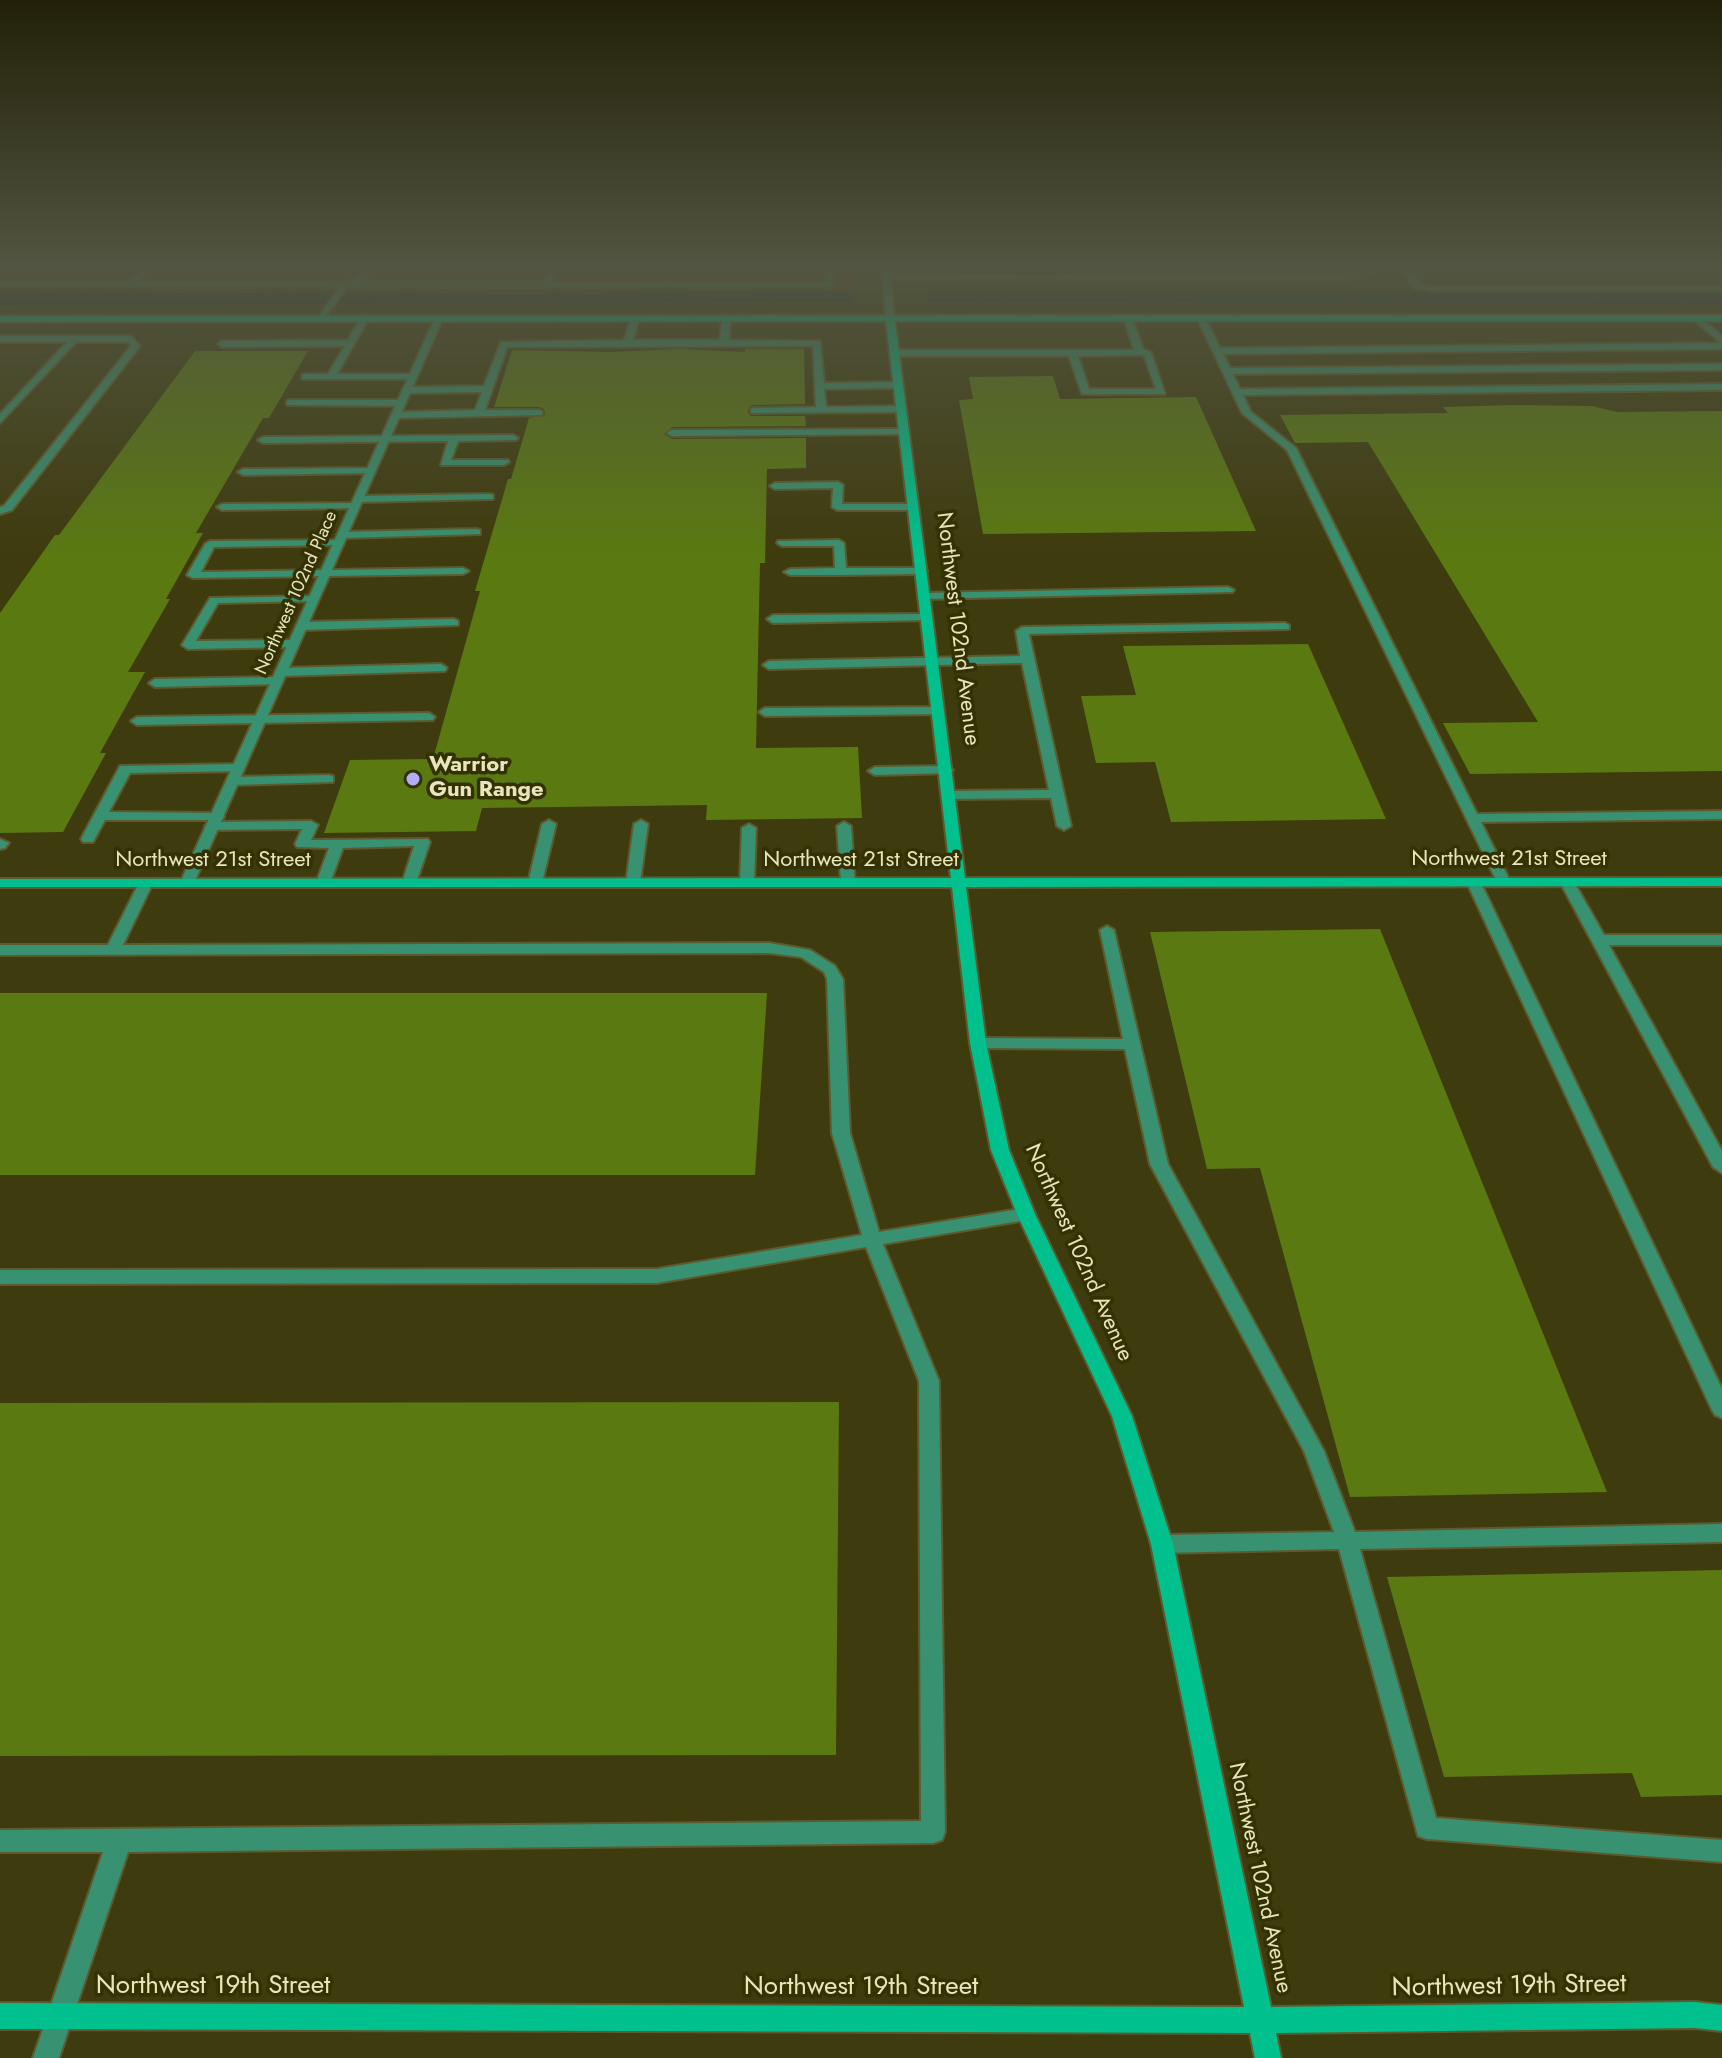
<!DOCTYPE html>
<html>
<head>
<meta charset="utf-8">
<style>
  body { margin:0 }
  canvas { display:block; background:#3e3b0e }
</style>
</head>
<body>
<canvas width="1722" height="2058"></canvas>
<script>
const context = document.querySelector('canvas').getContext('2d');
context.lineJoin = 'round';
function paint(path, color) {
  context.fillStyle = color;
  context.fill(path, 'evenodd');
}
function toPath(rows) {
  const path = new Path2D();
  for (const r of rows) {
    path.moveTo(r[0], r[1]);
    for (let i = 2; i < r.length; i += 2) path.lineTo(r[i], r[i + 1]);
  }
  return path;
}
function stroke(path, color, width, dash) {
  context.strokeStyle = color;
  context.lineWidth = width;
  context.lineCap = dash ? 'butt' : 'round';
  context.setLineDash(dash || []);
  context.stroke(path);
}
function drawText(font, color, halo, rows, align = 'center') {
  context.font = font + ' Jost,sans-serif';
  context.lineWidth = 7;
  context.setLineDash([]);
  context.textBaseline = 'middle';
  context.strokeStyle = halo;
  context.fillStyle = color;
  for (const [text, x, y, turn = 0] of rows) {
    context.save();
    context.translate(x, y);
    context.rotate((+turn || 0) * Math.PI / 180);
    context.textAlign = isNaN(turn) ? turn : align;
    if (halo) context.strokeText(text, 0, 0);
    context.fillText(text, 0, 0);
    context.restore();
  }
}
const green = toPath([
  [0,265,853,265,854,290,0,289]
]);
const canal = toPath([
  [845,292,852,294,854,298,852,302,0,305,0,293,845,292],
  [935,292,1722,292,1722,304,928,302,926,298,928,294,935,292]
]);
const building = toPath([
  [680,349,745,352,745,349,804,349,805,404,754,405,749,407,748,413,751,416,805,416,806,426,672,427,664,434,672,439,806,438,806,468,767,469,765,563,760,563,756,748,858,747,862,818,706,820,707,805,482,808,476,831,324,833,350,760,433,759,480,591,475,591,508,479,511,479,529,418,545,415,544,409,539,407,494,407,512,350,611,352],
  [195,351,308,351,269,418,263,418,196,533,203,533,166,599,170,599,128,672,145,672,100,753,106,753,63,832,0,833,0,613,55,535,59,535],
  [1053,376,1060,399,1196,397,1256,531,983,534,959,400,973,399,969,377],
  [1516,405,1592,406,1617,412,1722,411,1722,771,1470,774,1443,723,1538,722,1368,442,1295,443,1280,415,1448,413,1443,407],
  [1308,644,1386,819,1171,822,1155,762,1096,763,1081,696,1136,695,1123,646],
  [1380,929,1607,1492,1350,1497,1260,1168,1207,1169,1150,932],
  [0,993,767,993,755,1175,0,1175],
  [839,1402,836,1755,0,1756,0,1403],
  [1722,1570,1722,1795,1641,1797,1632,1773,1444,1777,1387,1577]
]);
const lane = toPath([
  [142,265,151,265,136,282,343,282,359,277,366,265,374,265,365,281,361,282,544,282,550,265,558,265,552,282,827,283,824,265,832,265,835,285,831,287,347,287,322,321,318,318,339,287,0,286,0,282,128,282,142,265],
  [1367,265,1375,265,1373,272,1365,277,1335,280,887,279,883,277,887,275,1335,276,1360,273,1367,265],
  [365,315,369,318,337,374,413,374,416,375,416,379,302,379,302,375,305,374,328,374,345,346,222,347,218,344,222,341,348,340,362,316,365,315],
  [1128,315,1132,318,1143,349,1151,352,1165,394,1082,394,1069,356,894,356,890,353,894,350,1134,350,1124,318,1128,315],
  [1144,355,1156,389,1089,389,1078,356,1144,355],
  [1201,315,1205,318,1220,348,1721,343,1694,320,1694,316,1697,315,1722,336,1722,349,1223,354,1230,368,1722,364,1722,370,1233,374,1240,389,1722,384,1722,390,1243,395,1251,412,1296,448,1477,814,1722,811,1722,819,1481,822,1511,883,1509,886,1499,886,1287,450,1242,413,1197,318,1201,315],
  [635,316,639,319,633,340,720,340,722,319,726,316,730,319,729,340,820,341,824,383,898,382,903,385,898,388,824,389,826,407,901,406,906,409,901,412,751,413,751,409,754,408,816,407,813,346,507,347,485,410,539,410,542,411,542,415,396,418,391,415,396,412,475,410,482,392,407,393,402,390,407,387,484,386,501,342,624,340,631,319,635,316],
  [0,336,131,336,140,346,12,510,0,514,0,507,4,506,131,346,128,342,76,342,0,423,0,414,67,342,0,342,0,336],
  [290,400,401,400,406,403,401,406,287,405,287,401,290,400],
  [904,429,909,432,907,434,672,436,667,433,672,430,904,429],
  [513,435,518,438,516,440,458,441,451,460,508,460,509,462,504,465,441,465,448,441,263,443,258,440,263,437,513,435],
  [371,468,375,469,375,473,243,475,238,472,243,469,371,468],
  [838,482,843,485,842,504,913,504,918,507,913,510,837,510,832,507,833,488,775,489,770,486,775,483,838,482],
  [489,494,493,495,493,499,359,502,354,499,359,496,489,494],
  [355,503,359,504,359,508,222,510,217,507,222,504,355,503],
  [476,529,480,530,480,534,342,538,337,535,342,532,476,529],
  [339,540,344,543,343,545,214,547,201,572,463,568,469,571,463,574,193,578,187,575,205,544,210,541,339,540],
  [839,540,844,543,846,568,921,568,927,571,921,574,841,575,790,575,784,572,790,569,835,568,834,546,782,546,777,543,778,541,839,540],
  [1228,587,1234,590,1232,592,924,599,918,596,924,593,1228,587],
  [314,596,318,597,318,601,218,603,196,641,294,640,298,641,298,647,188,649,182,645,210,598,314,596],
  [927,614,931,616,931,620,773,623,767,619,773,615,927,614],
  [454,619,458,621,458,625,302,630,296,626,302,622,454,619],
  [1285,623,1289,625,1289,629,1029,634,1071,826,1064,830,1057,826,1051,798,949,799,942,795,949,791,1049,790,1022,663,769,669,763,665,769,661,1020,656,1016,631,1022,627,1285,623],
  [441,664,447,668,445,671,281,676,275,672,281,668,441,664],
  [277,677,283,681,281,684,155,687,149,683,155,679,277,677],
  [939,707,943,708,943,714,765,716,759,712,765,708,939,707],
  [429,713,435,717,433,720,137,725,131,721,137,717,429,713],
  [238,764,243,765,243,771,130,773,109,812,217,813,224,817,222,820,105,820,93,842,83,842,81,839,120,766,238,764],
  [946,766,953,770,951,773,875,775,868,771,875,767,946,766],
  [328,775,333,776,333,782,233,785,226,781,233,777,328,775],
  [549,820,556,824,542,883,535,887,528,883,542,824,549,820],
  [641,820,648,824,640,883,633,887,626,883,634,824,641,820],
  [311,821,318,825,311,840,428,839,430,842,416,883,409,887,402,883,414,846,343,848,330,883,323,887,316,883,329,848,297,847,295,844,302,829,212,830,205,826,212,822,311,821],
  [844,822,851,826,855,883,848,887,841,883,837,826,844,822],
  [749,824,756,828,754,883,747,887,740,883,742,828,749,824],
  [0,839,9,843,5,848,0,849,0,839],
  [1567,878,1574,882,1604,935,1722,935,1722,945,1609,945,1722,1151,1722,1173,1713,1167,1560,882,1567,878],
  [146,879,153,883,123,945,769,943,810,950,835,966,843,979,850,1133,879,1232,1026,1208,1032,1210,1035,1214,1032,1218,1026,1220,883,1244,939,1381,945,1832,942,1840,933,1843,128,1852,59,2058,33,2058,103,1852,0,1852,0,1830,921,1821,919,1381,866,1247,657,1283,0,1284,0,1270,657,1269,862,1235,832,1133,827,979,824,972,801,957,769,953,0,955,0,945,108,945,139,883,146,879],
  [1474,879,1481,883,1722,1389,1722,1418,1715,1415,1712,1410,1467,883,1474,879],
  [1107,926,1114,930,1168,1164,1324,1451,1355,1532,1722,1524,1722,1542,1360,1549,1436,1818,1722,1840,1722,1862,1427,1839,1418,1836,1339,1549,1162,1553,1154,1550,1151,1544,1154,1538,1162,1535,1334,1532,1304,1451,1150,1164,1125,1049,978,1048,970,1043,978,1038,1123,1039,1100,930,1107,926]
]);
const street = toPath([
  [882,265,890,265,894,319,890,322,886,319,882,265],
  [1397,265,1406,265,1421,284,1435,287,1722,287,1722,291,1435,291,1415,288,1397,265],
  [439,315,443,318,194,883,192,886,182,886,180,883,435,318,439,315]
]);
const secondary = toPath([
  [1722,315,1722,321,895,321,965,878,1722,878,1722,886,966,887,986,1043,1009,1150,1035,1214,1132,1416,1173,1544,1271,2007,1695,2002,1722,2005,1722,2031,1695,2028,1276,2033,1281,2058,1255,2058,1250,2033,0,2029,0,2003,1244,2007,1151,1544,1112,1416,1017,1214,991,1150,970,1043,952,887,0,887,0,879,951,878,886,321,0,322,0,316,1722,315]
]);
const markers = [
  [413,779,8,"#b1adfa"]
];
const farStreetnames = [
  ["Northwest 102nd Place",297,593,-66]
];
const streetNames = [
  ["Northwest 102nd Avenue",957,629,83],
  ["Northwest 21st Street",1509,860],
  ["Northwest 21st Street",213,861],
  ["Northwest 21st Street",861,861],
  ["Northwest 102nd Avenue",1078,1253,66],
  ["Northwest 102nd Avenue",1259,1878,78]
];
const poiNames = [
  ["Warrior",429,766],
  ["Gun Range",429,791]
];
const nearStreetnames = [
  ["Northwest 19th Street",213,1987],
  ["Northwest 19th Street",1509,1987,-1],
  ["Northwest 19th Street",861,1988]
];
paint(green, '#753511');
paint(canal, '#152a33');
paint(building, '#5a7911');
stroke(lane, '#5c5a2e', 4);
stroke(street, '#5c5a2e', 4);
stroke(secondary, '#5c5a2e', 4);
paint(lane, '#389170');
paint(street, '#389170');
paint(secondary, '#00c18e');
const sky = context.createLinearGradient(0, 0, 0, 554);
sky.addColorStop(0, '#222008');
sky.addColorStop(0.48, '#525541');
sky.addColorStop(1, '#52554100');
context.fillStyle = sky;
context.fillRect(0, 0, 1722, 554);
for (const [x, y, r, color] of markers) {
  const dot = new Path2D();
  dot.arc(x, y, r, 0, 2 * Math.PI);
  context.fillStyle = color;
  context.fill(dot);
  stroke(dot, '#343102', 3);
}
drawText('18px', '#e6e5bd', '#343102', farStreetnames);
drawText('22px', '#e6e5bd', '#343102', streetNames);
drawText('bold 22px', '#e6e5bd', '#343102', poiNames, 'left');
drawText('26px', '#e6e5bd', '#343102', nearStreetnames);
</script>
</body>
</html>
